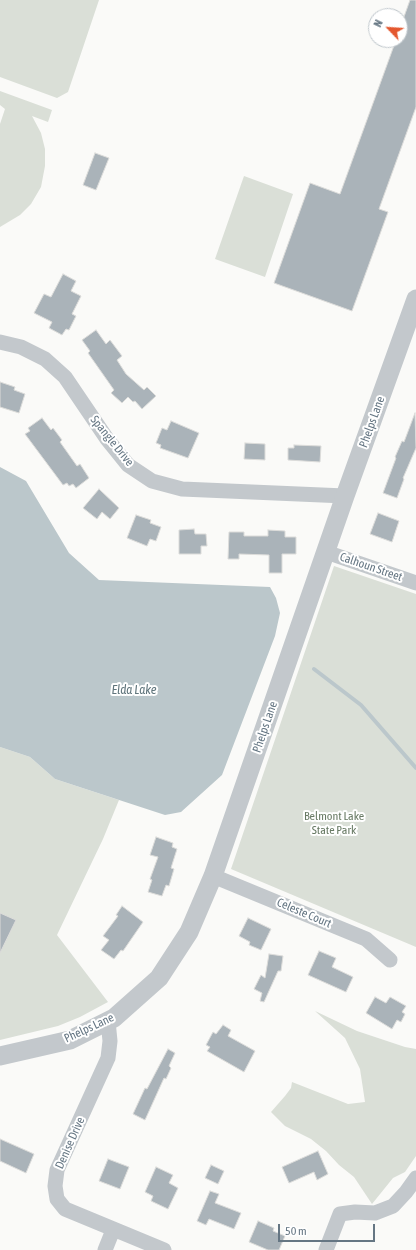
<!DOCTYPE html>
<html>
<head>
<meta charset="utf-8">
<style>
  body { margin:0 }
  #map { position:relative; width:416px; height:1250px; overflow:hidden; background:#fafaf8; font-family:"Asap Condensed",sans-serif }
  canvas { display:block }
  .north { position:absolute; left:368px; top:8px; width:40px; height:40px; box-sizing:border-box; background:#fff; border:1px solid #c1c8cd; border-radius:50%; rotate:295deg; font-size:11px; font-weight:700; line-height:16px; text-align:center; color:#657683 }
  .north::after { content:''; display:block; margin:auto; width:14px; height:18px; background:#e4572e; clip-path:polygon(50% 0,100% 100%,50% 72%,0 100%) }
  .scale { position:absolute; left:278px; top:1224px; width:97px; height:18px; box-sizing:border-box; border:2px solid #657683; border-top:0; padding-left:5px; font-size:12px; line-height:14px; white-space:nowrap; color:#657683; -webkit-text-stroke:3px #fff; paint-order:stroke }
</style>
</head>
<body>
<div id="map">
<canvas width="416" height="1250"></canvas>
<div class="north">N</div>
<div class="scale">50 m</div>
</div>
<script>
const context = document.querySelector('canvas').getContext('2d');
context.lineJoin = 'round';
function paint(path, color) {
  context.fillStyle = color;
  context.fill(path, 'evenodd');
}
function toPath(rows) {
  const path = new Path2D();
  for (const r of rows) {
    path.moveTo(r[0], r[1]);
    for (let i = 2; i < r.length; i += 2) path.lineTo(r[i], r[i + 1]);
  }
  return path;
}
function stroke(path, color, width, dash) {
  context.strokeStyle = color;
  context.lineWidth = width;
  context.lineCap = dash ? 'butt' : 'round';
  context.setLineDash(dash || []);
  context.stroke(path);
}
function drawText(font, color, halo, rows, align = 'center') {
  context.font = font + ' "Asap Condensed",sans-serif';
  context.lineWidth = 4;
  context.setLineDash([]);
  context.textBaseline = 'middle';
  context.strokeStyle = halo;
  context.fillStyle = color;
  for (const [text, x, y, turn = 0] of rows) {
    context.save();
    context.translate(x, y);
    context.rotate((+turn || 0) * Math.PI / 180);
    context.textAlign = isNaN(turn) ? turn : align;
    if (halo) context.strokeText(text, 0, 0);
    context.fillText(text, 0, 0);
    context.restore();
  }
}
const green = toPath([
  [0,0,99,0,68,92,57,98,0,77],
  [0,91,52,110,48,122,32,116,41,133,45,149,45,166,41,187,31,204,20,215,0,227,0,124,5,109,0,105],
  [244,176,293,194,265,277,215,259],
  [334,566,416,594,416,947,231,869],
  [0,747,30,757,55,779,119,800,103,839,57,935,108,1002,80,1017,58,1026,0,1040],
  [315,1011,357,1031,405,1047,416,1049,416,1156,405,1172,393,1178,372,1204,354,1177,339,1165,326,1151,311,1139,285,1126,271,1112,285,1096,291,1088,292,1082,348,1104,365,1102,360,1069,345,1038]
]);
const water = toPath([
  [0,467,26,481,69,553,99,580,270,587,276,598,280,613,275,636,222,775,181,812,165,815,55,779,30,757,0,747]
]);
const stream = toPath([
  [314,669,361,705,416,768]
]);
const building = toPath([
  [410,0,416,0,416,107,379,209,388,212,352,311,274,283,310,183,340,194,396,40,400,40,400,28,410,0],
  [95,153,109,158,96,190,83,185,95,153],
  [63,274,76,281,71,291,81,296,72,314,76,316,69,330,66,329,62,335,49,328,52,322,34,313,44,294,51,297,63,274],
  [96,330,106,344,110,340,122,356,117,360,126,374,144,390,147,387,156,396,142,409,135,401,133,402,128,397,122,403,111,393,114,390,88,353,90,351,82,340,96,330],
  [0,382,15,387,14,390,25,394,19,413,0,407,0,382],
  [415,413,416,448,403,478,404,479,397,498,383,493,396,458,395,457,402,441,404,442,415,413],
  [42,418,51,430,53,428,62,440,60,442,77,466,80,464,89,478,76,488,73,484,69,486,67,483,63,485,25,434,30,431,28,428,42,418],
  [171,421,199,433,188,458,160,448,161,445,156,443,162,428,167,430,171,421],
  [245,443,265,444,265,460,244,459,245,443],
  [294,445,321,446,320,462,288,460,288,448,294,448,294,445],
  [99,489,119,508,110,519,102,512,97,519,83,508,99,489],
  [378,513,399,521,392,542,370,534,378,513],
  [136,515,151,520,150,523,161,527,156,541,150,539,147,546,127,538,136,515],
  [194,529,195,534,206,534,207,546,201,546,201,554,179,554,179,530,194,529],
  [268,530,285,531,285,537,296,537,296,554,282,554,282,573,269,573,269,555,239,554,239,559,228,559,229,532,244,532,244,536,268,536,268,530],
  [156,837,173,843,172,847,177,849,171,868,174,869,169,886,166,885,162,896,148,892,152,880,150,879,158,857,150,855,156,837],
  [122,906,143,922,123,951,121,950,114,959,101,950,109,940,103,936,118,916,116,915,122,906],
  [0,913,16,920,0,953,0,913],
  [248,918,271,929,261,950,249,945,250,942,239,936,248,918],
  [319,951,336,958,332,967,353,977,346,992,308,975,319,951],
  [269,954,283,956,281,971,278,971,264,1002,260,1001,262,993,254,989,261,975,265,978,269,954],
  [375,997,386,1003,390,997,406,1006,402,1012,405,1014,401,1022,397,1020,392,1029,366,1013,375,997],
  [223,1025,231,1030,228,1036,255,1051,244,1072,207,1051,210,1047,206,1045,213,1032,216,1034,223,1025],
  [168,1049,175,1053,169,1066,171,1068,166,1079,164,1078,145,1120,133,1114,145,1088,147,1089,168,1049],
  [0,1139,34,1154,26,1173,0,1161,0,1139],
  [318,1151,328,1174,317,1180,314,1172,289,1183,282,1167,318,1151],
  [108,1159,129,1167,120,1189,99,1181,108,1159],
  [211,1165,224,1171,218,1184,205,1178,211,1165],
  [156,1167,173,1175,169,1183,178,1188,168,1209,151,1201,153,1196,145,1192,156,1167],
  [210,1191,219,1194,215,1203,241,1213,234,1229,209,1219,206,1225,197,1221,210,1191],
  [258,1221,274,1228,273,1231,285,1236,279,1250,268,1250,249,1242,258,1221]
]);
const minor = toPath([
  [0,342,21,347,45,359,65,377,107,439,128,465,152,481,182,489,345,496],
  [326,552,416,583],
  [213,876,366,939,390,960],
  [108,1021,110,1041,108,1058,57,1170,55,1186,57,1199,65,1209,164,1250],
  [105,1250,113,1230],
  [326,1250,340,1214,355,1212,375,1213,393,1206,406,1192,416,1178]
]);
const tertiary = toPath([
  [0,1056,70,1040,114,1018,159,978,189,932,213,876,345,496,416,299]
]);
const streetNames = [
  ["Phelps Lane",372,422,-70],
  ["Spangle Drive",112,441,51],
  ["Calhoun Street",371,567,19],
  ["Phelps Lane",265,727,-71],
  ["Celeste Court",304,913,23],
  ["Phelps Lane",89,1028,-25],
  ["Denise Drive",70,1143,-66]
];
const parkNames = [
  ["Belmont Lake",334,816],
  ["State Park",334,830]
];
const waterNames = [
  ["Elda Lake",134,690]
];
paint(green, '#dadfd7');
paint(water, '#bbc7cb');
stroke(stream, '#bbc7cb', 4);
paint(building, '#aab3b9');
stroke(building, '#dcdcda', 1);
stroke(minor, '#c3c8cc', 15);
stroke(tertiary, '#c3c8cc', 19);
drawText('12px', '#657683', '#fff', streetNames);
drawText('12px', '#687a64', '#fff', parkNames);
drawText('italic 13px', '#60757c', '#fff', waterNames);
</script>
</body>
</html>
